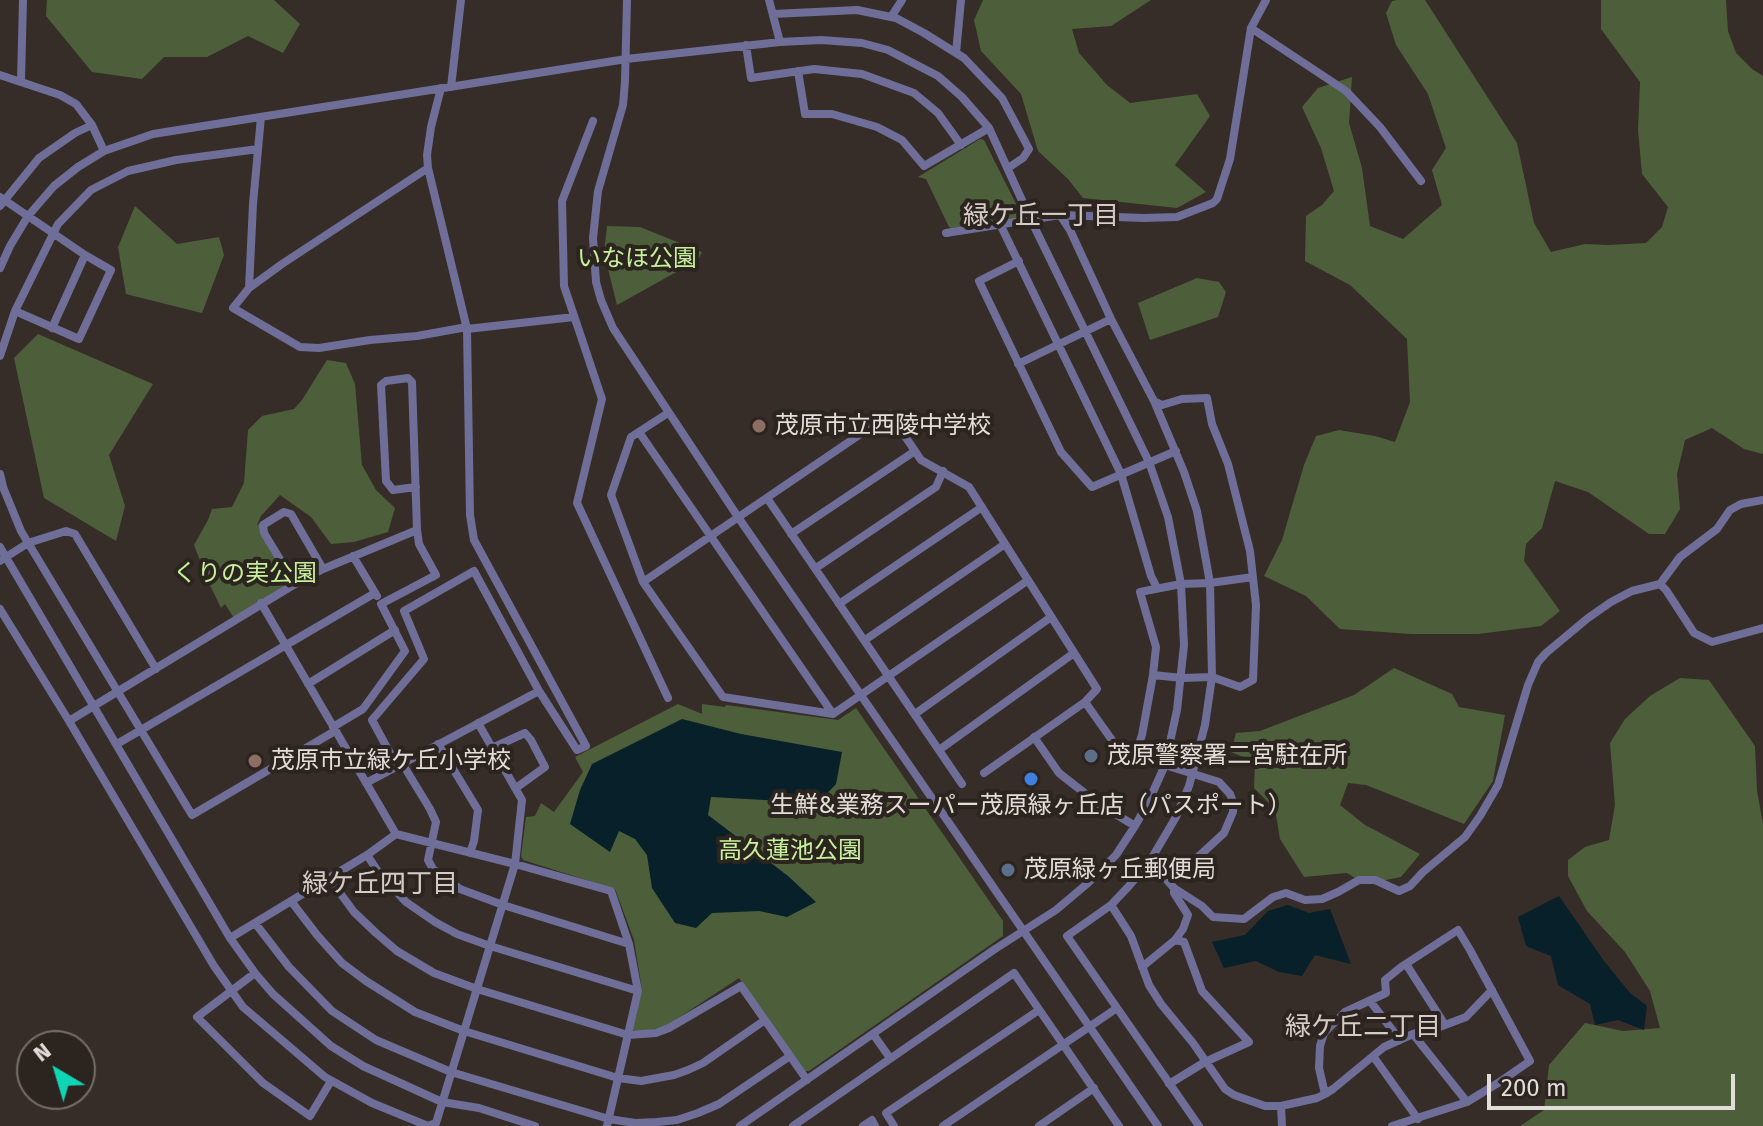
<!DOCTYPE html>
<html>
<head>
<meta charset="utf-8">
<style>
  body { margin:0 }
  #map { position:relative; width:1763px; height:1126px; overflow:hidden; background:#362d28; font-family:"Fira Sans",sans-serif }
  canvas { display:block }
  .north { position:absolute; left:16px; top:1030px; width:80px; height:80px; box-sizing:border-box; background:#2c241f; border:2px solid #756e6a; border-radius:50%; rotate:322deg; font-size:22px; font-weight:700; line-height:32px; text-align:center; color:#e3ddda }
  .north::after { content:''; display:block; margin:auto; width:28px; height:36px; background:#10d5b4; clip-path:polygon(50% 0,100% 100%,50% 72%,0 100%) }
  .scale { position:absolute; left:1487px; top:1074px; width:248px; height:36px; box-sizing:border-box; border:4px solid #e3ddda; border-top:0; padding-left:10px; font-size:24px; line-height:28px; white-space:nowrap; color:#e3ddda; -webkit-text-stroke:6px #2c241f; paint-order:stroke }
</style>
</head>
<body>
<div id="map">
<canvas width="1763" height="1126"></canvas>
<div class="north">N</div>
<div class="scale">200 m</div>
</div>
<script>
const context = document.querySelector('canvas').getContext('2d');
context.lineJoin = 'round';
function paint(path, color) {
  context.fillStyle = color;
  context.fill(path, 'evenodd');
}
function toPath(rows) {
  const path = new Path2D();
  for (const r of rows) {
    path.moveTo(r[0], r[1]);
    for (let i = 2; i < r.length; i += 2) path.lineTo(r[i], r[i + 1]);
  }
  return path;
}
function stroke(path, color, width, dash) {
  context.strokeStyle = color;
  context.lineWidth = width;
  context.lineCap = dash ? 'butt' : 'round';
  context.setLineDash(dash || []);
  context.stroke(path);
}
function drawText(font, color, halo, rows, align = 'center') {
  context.font = font + ' "Fira Sans","Noto Sans JP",sans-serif';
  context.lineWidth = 8;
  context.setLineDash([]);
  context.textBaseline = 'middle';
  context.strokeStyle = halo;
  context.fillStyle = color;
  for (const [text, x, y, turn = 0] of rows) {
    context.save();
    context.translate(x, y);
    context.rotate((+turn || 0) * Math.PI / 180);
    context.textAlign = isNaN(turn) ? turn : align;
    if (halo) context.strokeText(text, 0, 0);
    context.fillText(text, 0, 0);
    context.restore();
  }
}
const green = toPath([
  [47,0,274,0,300,24,283,53,248,36,207,57,164,57,142,79,92,72,46,16],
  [983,0,1151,0,1111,26,1072,29,1079,53,1107,85,1130,103,1197,94,1210,116,1175,165,1206,192,1177,208,1083,198,1068,179,1038,151,1021,94,981,51,974,20],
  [1397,0,1425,0,1517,143,1534,223,1551,252,1585,244,1608,245,1646,243,1662,227,1668,207,1642,174,1638,130,1640,82,1601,29,1601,0,1726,0,1728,31,1736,53,1752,69,1763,76,1763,454,1744,449,1712,428,1685,440,1677,474,1680,509,1665,534,1649,534,1588,492,1555,481,1542,528,1526,544,1524,561,1560,611,1541,626,1478,634,1411,634,1340,629,1306,596,1264,576,1282,540,1304,465,1316,436,1339,430,1375,436,1395,442,1410,402,1407,339,1350,285,1305,261,1306,216,1322,205,1334,191,1321,148,1302,107,1318,88,1352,77,1349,123,1362,168,1370,226,1403,239,1442,205,1432,170,1446,148,1428,94,1396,45,1386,13,1392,1],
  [980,139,984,140,1022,216,1020,219,951,228,949,227,926,179,918,177],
  [135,206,177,244,219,237,224,255,202,313,126,294,118,247],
  [607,226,640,227,702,252,698,260,617,305,606,261,605,244],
  [1197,278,1219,282,1226,292,1218,317,1150,340,1138,303],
  [38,334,153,384,109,455,125,506,116,541,44,498,14,358],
  [327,360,346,363,355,384,362,465,376,490,395,508,388,532,354,542,331,544,311,517,280,495,261,516,257,525,259,524,289,584,234,618,225,604,221,608,207,579,194,545,208,520,212,509,232,507,244,483,248,430,262,416,294,409,302,400],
  [1394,668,1452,694,1459,707,1505,715,1493,781,1464,824,1366,785,1348,783,1340,805,1365,825,1420,854,1401,877,1365,884,1347,873,1304,877,1280,839,1275,809,1254,788,1255,762,1231,752,1236,733,1260,731,1354,695],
  [1680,678,1709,680,1755,746,1757,791,1763,824,1763,1126,1520,1126,1544,1110,1549,1065,1585,1023,1623,1031,1660,1028,1650,991,1625,952,1587,911,1568,876,1568,860,1585,847,1609,840,1615,805,1610,743,1625,719,1650,696],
  [678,704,702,714,702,704,725,707,726,705,838,720,856,708,1003,921,1003,936,809,1071,804,1071,739,978,666,1026,642,1032,633,1030,642,990,634,940,615,889,523,860,521,856,526,817,535,816,541,803,554,812,583,772,575,757]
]);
const water = toPath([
  [682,719,741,734,842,752,836,784,818,803,711,797,708,815,788,876,816,902,787,917,759,911,712,913,696,928,675,923,652,888,647,855,635,839,619,831,610,852,570,824,580,790,592,764],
  [1559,896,1604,961,1630,993,1647,1006,1644,1030,1618,1020,1595,1025,1590,1004,1558,985,1551,956,1526,946,1518,917],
  [1288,905,1309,913,1330,909,1351,964,1315,955,1302,976,1279,972,1256,961,1224,968,1212,942,1245,935,1268,911]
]);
const minor = toPath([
  [627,0,625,81,623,105,598,191,593,238,596,282,601,300,613,328,738,517,1158,1126],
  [769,0,780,42],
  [773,14,857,10,896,18,924,33,964,58,1002,98,1029,149,1023,158,1008,168],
  [891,17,902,0],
  [1251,28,1346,91,1380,127,1421,181],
  [746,45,751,78,814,69,862,74,914,93,938,113,961,145],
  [956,53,961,0],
  [798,71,805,114,832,114,877,127,902,140,924,166,989,128],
  [0,75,60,95,76,104,92,125,104,151],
  [21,81,23,0],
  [451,87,461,0],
  [593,121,562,201,564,286,602,399,577,503,668,698],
  [428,168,282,264,249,288,233,308,300,347,319,348,370,340,417,336,467,327],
  [0,197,85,255,111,270,79,339,15,311],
  [0,206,39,158,75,133,92,125],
  [1060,215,1070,230,1111,319,1154,401,1162,405,1182,399,1207,398,1212,424,1228,464,1250,551,1256,605,1253,680,1240,687,1212,677,1205,725,1189,786,1176,817,1150,861,1129,886,1111,905,1067,936,1199,1126],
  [1000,224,1121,474,1151,576,1157,588],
  [946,233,1060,215,1144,218,1177,217,1213,203,1217,199,1230,159,1251,28,1266,0],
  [1019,261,979,281,1061,452,1092,487,1176,451],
  [0,268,10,246,28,216,54,186,78,167,104,151,153,134,626,59,780,42,821,40,862,43,888,50,938,76,962,97,989,128,1031,220,1149,462,1168,517,1181,584,1184,645,1177,710,1165,765,1148,803,1135,826,1116,855,1088,883,1056,910,995,949,740,1126],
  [249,288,253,204,261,117],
  [52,328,85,255],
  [467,329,574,317],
  [0,356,15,311,58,224,91,190,128,171,176,160,258,149],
  [1018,364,1111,319],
  [668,413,631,437,611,495,643,582,723,697,833,714,1027,581],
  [639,432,833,714],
  [0,474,3,487,21,531,192,815,335,731],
  [767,498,962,784],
  [791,534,915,451],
  [0,547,230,938,255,973,273,994,331,1046,363,1066,442,1102,479,1108,535,1126],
  [353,556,377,596],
  [0,561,28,543,66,531,75,534,156,669],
  [816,568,936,487,943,471],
  [643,582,890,414,921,460,969,487,1097,689,1085,702,984,773],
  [295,584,264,533,263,525,284,512,291,514,323,569],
  [1660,584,1666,590,1694,633,1712,642,1763,628],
  [261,603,396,834,515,864,611,891,629,944,638,991,607,1126],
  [839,604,982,507],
  [0,609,69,721,295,584,323,569,417,530],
  [865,640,1005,544],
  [1153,675,1182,678,1212,677,1210,583,1197,511,1184,472,1154,401],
  [308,684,395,630],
  [1085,702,1124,757,1133,761,1142,735,1153,675,1156,647,1140,592,1181,584,1210,583,1253,577],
  [915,714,1051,617],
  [69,721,214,966,243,1007,325,1077,372,1103,428,1126],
  [333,727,363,709,405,651,381,604,436,575,419,544,417,530,412,382,408,378,386,381,381,385,386,481,393,490,416,487],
  [1034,737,1059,773,1096,802,1135,826],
  [117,744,375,593],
  [438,744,478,810,474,841,470,853],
  [492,748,525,733,531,740,545,767,516,788],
  [939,750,1074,653],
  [402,763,430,809,436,822,428,860,433,869,460,889,503,905,629,944],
  [1165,765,1219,782,1230,794,1233,802,1233,812,1224,833,1170,883],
  [397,766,372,720,424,659,404,611,474,571,539,691],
  [366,783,539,691,577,750,586,746,474,540,470,515,467,329,428,168,427,155,431,127,441,88],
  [367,855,379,873,406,902,435,922,457,934,490,946,638,991],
  [1150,861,1174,888,1202,906,1213,917,1244,919,1273,897,1286,893,1305,900,1322,899,1338,892,1359,880,1375,880,1399,891,1410,886,1423,872,1465,837,1480,816,1498,785,1528,685,1538,662,1546,653,1588,618,1611,602,1632,591,1660,584,1680,557,1717,529,1730,510,1741,504,1763,500],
  [329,878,354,912,376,933,397,951,434,973,477,989,628,1035,656,1033,669,1028,741,986,807,1080],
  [291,901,317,935,342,963,366,981,415,1012,464,1031,618,1078,641,1081,674,1075,688,1070,703,1063,765,1020],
  [1111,905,1131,936,1149,985,1161,1004,1193,1043,1225,1089,1234,1095,1265,1106,1281,1106,1317,1098,1325,1094,1333,1089,1384,1047,1413,1034,1467,1102,1498,1083,1530,1061,1470,950,1458,930,1401,967,1385,980,1386,993,1345,1012,1324,1033,1320,1046,1319,1068,1325,1094],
  [255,923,289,967,332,1011,376,1040,451,1072,609,1119,635,1123,657,1122,677,1120,698,1113,719,1104,790,1056],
  [230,938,367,855,396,834],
  [1406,964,1445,1025],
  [1142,967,1175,940,1183,929,1188,915,1174,893,1174,888],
  [255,973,197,1017,263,1083,310,1116,331,1081],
  [1370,1001,1400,1040],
  [873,1034,890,1058],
  [1413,1034,1437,1028,1466,1017,1492,990],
  [1373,1056,1418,1119],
  [1169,1084,1205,1062,1249,1042,1202,991,1184,942,1175,940],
  [1281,1106,1282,1126],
  [428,1126,436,1123,515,864,522,800,478,723],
  [793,1126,1014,973,1119,1126],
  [863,1126,872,1120,875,1126],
  [894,1126,886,1113,1039,1010],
  [943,1126,1117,1008],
  [1039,1126,1094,1088],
  [1392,1126,1467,1102]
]);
const markers = [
  [759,426,8,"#8d6e63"],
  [1091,756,8,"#5c6f8a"],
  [255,761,8,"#8d6e63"],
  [1031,779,8,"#3f7fe0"],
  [1008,870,8,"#5c6f8a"]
];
const parkNames = [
  ["いなほ公園",637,259],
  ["くりの実公園",245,574],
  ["高久蓮池公園",790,851]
];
const poiNames = [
  ["茂原市立西陵中学校",775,426],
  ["茂原警察署二宮駐在所",1107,756],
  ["茂原市立緑ケ丘小学校",271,761],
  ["生鮮&業務スーパー茂原緑ヶ丘店（パスポート）",1031,806,"center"],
  ["茂原緑ヶ丘郵便局",1024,870]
];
const neighbourhoodNames = [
  ["緑ケ丘一丁目",1041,217],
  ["緑ケ丘四丁目",380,885],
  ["緑ケ丘二丁目",1363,1028]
];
paint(green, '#4d5f3a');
paint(water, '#072029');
stroke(minor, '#6f6e99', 8);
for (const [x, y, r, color] of markers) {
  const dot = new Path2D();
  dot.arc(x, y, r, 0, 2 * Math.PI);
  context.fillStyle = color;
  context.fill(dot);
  stroke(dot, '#2c241f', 3);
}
drawText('24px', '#c6f09b', '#2c241f', parkNames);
drawText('24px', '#e3ddda', '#2c241f', poiNames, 'left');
drawText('26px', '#d7ccc5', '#2c241f', neighbourhoodNames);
</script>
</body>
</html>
